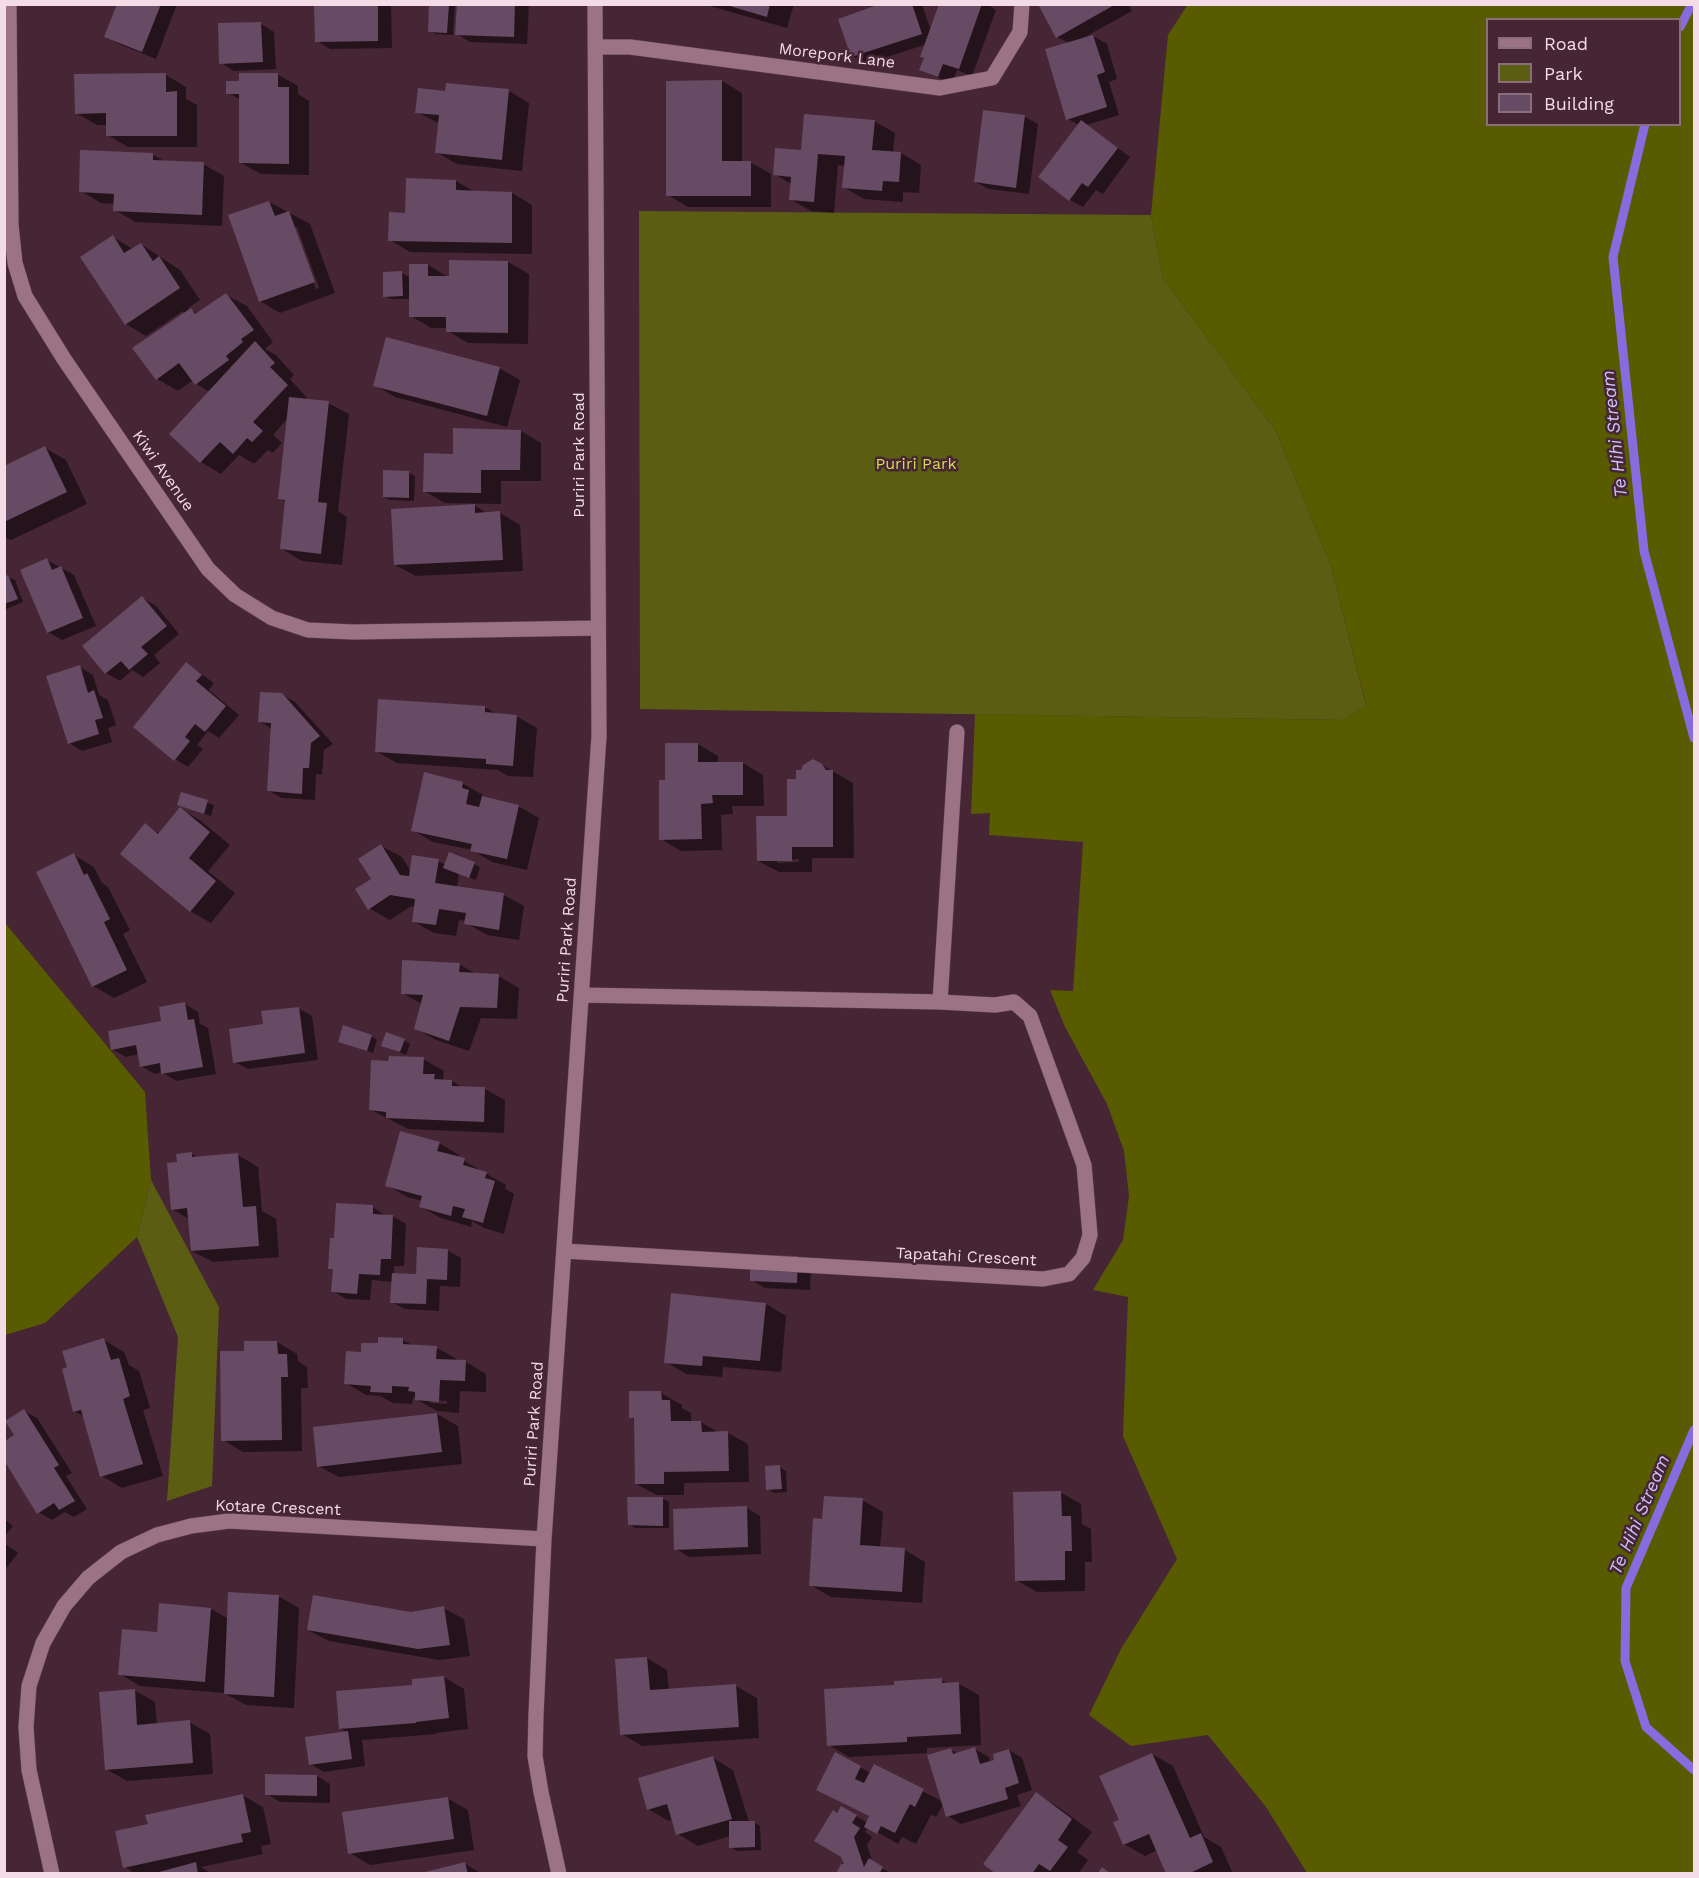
<!DOCTYPE html>
<html>
<head>
<meta charset="utf-8">
<style>
  body { margin:0 }
  #map { position:relative; width:1699px; height:1878px; overflow:hidden; background:#462534; font-family:"Work Sans",sans-serif }
  canvas { display:block }
  .frame { position:absolute; inset:0; border:6px solid #f3dce6; pointer-events:none }
  .legend { position:absolute; left:1486px; top:18px; width:195px; height:108px; box-sizing:border-box; background:#462534; border:2px solid #8b6e7b; margin:0; padding:8px 10px; list-style:none; font-size:18px; color:#f3dce6 }
  .legend li { display:flex; align-items:center; gap:12px; height:30px }
  .legend b { width:30px; border:2px solid #8b6e7b }
</style>
</head>
<body>
<div id="map">
<canvas width="1699" height="1878"></canvas>
<div class="frame"></div>
<ul class="legend">
<li><b style="height:8px;background:#9c7385"></b>Road</li>
<li><b style="height:16px;background:#5b5d13"></b>Park</li>
<li><b style="height:16px;background:#674a63"></b>Building</li>
</ul>
</div>
<script>
const context = document.querySelector('canvas').getContext('2d');
context.lineJoin = 'round';
function paint(path, color) {
  context.fillStyle = color;
  context.fill(path, 'evenodd');
}
function toPath(rows) {
  const path = new Path2D();
  for (const r of rows) {
    path.moveTo(r[0], r[1]);
    for (let i = 2; i < r.length; i += 2) path.lineTo(r[i], r[i + 1]);
  }
  return path;
}
function stroke(path, color, width, dash) {
  context.strokeStyle = color;
  context.lineWidth = width;
  context.lineCap = dash ? 'butt' : 'round';
  context.setLineDash(dash || []);
  context.stroke(path);
}
function drawText(font, color, halo, rows, align = 'center') {
  context.font = font + ' "Work Sans",sans-serif';
  context.lineWidth = 5;
  context.setLineDash([]);
  context.textBaseline = 'middle';
  context.strokeStyle = halo;
  context.fillStyle = color;
  for (const [text, x, y, turn = 0] of rows) {
    context.save();
    context.translate(x, y);
    context.rotate((+turn || 0) * Math.PI / 180);
    context.textAlign = isNaN(turn) ? turn : align;
    if (halo) context.strokeText(text, 0, 0);
    context.fillText(text, 0, 0);
    context.restore();
  }
}
const green = toPath([
  [639,211,1151,215,1163,278,1276,431,1331,566,1366,705,1343,720,640,709],
  [151,1180,219,1307,212,1486,167,1501,178,1337,137,1237]
]);
const forest = toPath([
  [1188,4,1694,5,1694,1873,1307,1873,1266,1807,1208,1735,1131,1746,1089,1715,1121,1649,1177,1559,1123,1436,1128,1297,1093,1290,1123,1240,1129,1196,1124,1151,1107,1104,1065,1027,1050,990,1073,991,1083,842,989,835,990,813,971,814,975,714,1343,720,1366,704,1331,566,1276,431,1163,278,1151,215,1168,35],
  [1488,20,1680,20,1680,124,1488,124],
  [5,923,145,1092,151,1180,137,1237,45,1323,5,1335]
]);
const shadow = toPath([
  [118,4,177,4,156,59,119,44,106,37],
  [316,4,391,4,392,48,330,49,317,41],
  [431,4,455,4,453,35,436,34,429,31],
  [458,4,529,4,527,44,470,42,457,34],
  [703,4,794,4,787,28],
  [885,4,922,4,931,31,940,4,987,4,996,10,972,76,957,70,952,84,921,70,926,58,927,44,866,64,852,56],
  [1039,4,1128,4,1132,11,1083,38,1093,36,1107,44,1117,79,1109,82,1119,115,1087,125,1130,157,1103,194,1096,190,1083,207,1070,200,1079,125,1068,119,1069,43,1057,37],
  [261,24,274,32,276,69,234,71,221,63],
  [277,74,298,86,298,94,309,101,309,175,261,174,241,163,241,100,228,93,240,82],
  [166,75,186,87,186,99,197,105,197,147,128,147,108,135,108,125,97,125,76,113],
  [722,81,742,93,742,162,750,162,771,174,771,207,688,207,668,195],
  [509,91,529,103,522,171,457,164,436,152,440,124,417,112,446,93],
  [984,111,1025,117,1038,124,1029,194,989,189,975,182],
  [874,121,895,133,893,153,901,153,921,165,919,193,903,192,903,202,864,199,843,187,845,166,838,165,834,213,811,211,790,199,791,184,775,174,803,151],
  [153,155,166,162,203,164,224,176,222,226,135,222,115,210,115,204,101,203,81,191],
  [456,181,475,192,512,193,532,205,532,254,410,252,390,240,407,214],
  [269,202,310,224,335,293,280,313,260,301],
  [293,227,297,227,319,288,316,289],
  [113,237,133,249,141,244,180,270,200,300,188,308,198,314,226,295,247,306,273,342,265,349,276,355,294,375,290,379,307,398,305,400,328,403,349,414,338,511,347,517,342,565,302,561,282,549,287,503,279,498,288,418,273,435,282,443,273,453,268,450,254,464,239,455,221,474,201,462,210,392,196,384,193,380,178,391,157,379,134,349,185,314,183,311,146,336,126,324],
  [450,262,508,262,529,274,528,344,468,343,448,331,448,328,431,328,411,316,411,299,391,299,385,296,402,273,411,278,428,265,450,278],
  [499,368,520,380,507,427,395,397,375,385],
  [521,431,541,443,541,481,501,481,501,504,445,503,424,491,454,455],
  [45,448,66,460,87,504,11,540,4,537,4,467],
  [409,473,415,476,414,501,390,500,384,497],
  [474,505,488,514,500,513,520,525,523,571,416,576,395,565],
  [47,560,74,575,96,626,62,640,48,632],
  [8,577,15,580,23,602,4,610,4,578],
  [143,598,156,606,179,634,154,655,160,663,143,677,132,670,120,681,106,673,84,646],
  [187,664,214,683,209,690,239,715,219,738,208,731,197,745,203,749,188,767,175,759],
  [80,667,93,675,99,695,108,700,116,725,108,728,112,742,82,751,69,743],
  [281,694,295,702,333,744,324,750,322,775,316,774,315,800,282,798,269,791,272,729,259,721],
  [485,707,498,715,516,716,537,728,533,777,508,776,498,770,397,763,376,751],
  [698,744,718,756,718,764,743,763,763,775,764,806,732,806,733,814,721,815,722,850,681,851,661,839,666,782],
  [817,762,853,783,854,858,812,858,812,872,779,872,758,861,788,818,802,772],
  [799,859,799,862,777,863,777,860],
  [462,783,483,795,482,798,518,806,539,818,527,870,492,862,472,850,433,842,412,830],
  [182,794,214,805,211,816,178,805],
  [181,809,201,821,230,845,208,871,235,893,211,923,190,911,145,825,160,834],
  [381,846,402,857,411,872,438,861,446,865,474,864,480,867,476,880,459,874,457,888,504,895,524,906,519,940,487,935,466,923,466,921,459,920,456,936,434,933,413,921,415,907,411,906,390,920,369,908,373,879],
  [74,855,94,867,102,883,108,887,130,930,123,934,147,982,114,998,93,986],
  [459,964,478,975,498,976,519,988,517,1019,481,1018,469,1051,436,1040,415,1028,422,1004,402,993],
  [185,1004,198,1012,200,1024,208,1028,216,1074,176,1081,162,1072,155,1074,141,1066,139,1054,126,1057,112,1049,163,1023],
  [298,1008,312,1016,318,1060,248,1069,235,1062,265,1026],
  [371,1036,377,1040,373,1053,339,1041],
  [404,1040,410,1044,406,1055,383,1045],
  [423,1059,444,1071,443,1081,452,1081,463,1088,485,1089,505,1100,504,1133,408,1129,371,1110],
  [439,1143,459,1155,459,1158,506,1185,505,1189,514,1194,504,1234,484,1228,472,1221,471,1227,441,1218,421,1207,422,1201,407,1197,387,1185],
  [192,1154,199,1158,238,1155,258,1167,262,1211,276,1219,279,1257,213,1262,192,1251,189,1219,172,1209,178,1163],
  [373,1207,386,1216,392,1216,406,1224,404,1266,394,1266,394,1275,417,1276,447,1250,461,1258,460,1287,440,1286,439,1311,405,1309,391,1302,393,1282,372,1280,370,1300,346,1299,333,1291,334,1270,330,1268,336,1240],
  [811,1265,810,1290,765,1288,751,1280],
  [766,1304,786,1316,781,1372,723,1367,722,1377,686,1374,666,1362],
  [104,1340,124,1352,129,1365,139,1371,150,1408,143,1410,163,1476,122,1488,102,1476,85,1417,74,1411,69,1368],
  [403,1340,414,1346,437,1348,457,1359,457,1361,466,1362,486,1374,486,1392,460,1391,459,1413,437,1411,416,1399,416,1398,413,1397,412,1404,393,1403,380,1396,366,1395,346,1383,362,1354,379,1345],
  [428,1400,447,1401,447,1404,431,1403],
  [277,1342,297,1354,298,1361,307,1367,308,1388,301,1388,302,1451,243,1452,223,1440,245,1352],
  [661,1393,682,1405,682,1408,691,1413,691,1423,701,1422,719,1433,728,1433,748,1444,749,1482,684,1483,684,1495,657,1495,636,1484,635,1420,630,1417],
  [24,1411,37,1418,72,1473,66,1476,87,1509,74,1517,65,1512,52,1520,38,1512,4,1459,4,1443,16,1436],
  [437,1414,458,1426,462,1464,339,1477,318,1466],
  [780,1467,786,1471,787,1492,774,1493,768,1489],
  [1060,1492,1081,1504,1082,1524,1091,1529,1092,1562,1085,1562,1085,1591,1037,1592,1016,1580],
  [662,1498,669,1502,669,1528,635,1528,629,1524],
  [862,1500,883,1512,880,1548,905,1550,925,1562,922,1603,831,1597,810,1585,824,1520],
  [747,1508,760,1516,761,1554,689,1557,676,1549],
  [4,1519,13,1526,4,1537],
  [4,1543,18,1553,4,1571],
  [278,1596,299,1608,294,1708,246,1705,224,1693,140,1686,120,1674,211,1609,229,1619],
  [443,1608,464,1619,470,1656,439,1660,329,1641,308,1630],
  [647,1658,667,1670,669,1691,736,1686,757,1698,759,1738,642,1746,622,1734],
  [444,1677,464,1689,468,1729,436,1733,436,1734,362,1740,365,1766,324,1772,310,1764,348,1733,340,1728,414,1687],
  [941,1680,949,1684,959,1684,979,1695,981,1745,927,1748,927,1753,849,1757,829,1745,896,1687],
  [134,1690,155,1702,157,1725,189,1722,210,1734,213,1774,127,1781,106,1769],
  [975,1749,989,1757,990,1762,996,1761,1009,1750,1022,1758,1032,1790,1017,1795,1021,1806,961,1824,948,1816,944,1803,936,1817,931,1815,916,1844,902,1837,898,1844,868,1827,865,1832,872,1837,867,1845,873,1863,892,1874,838,1874,846,1866,838,1815,842,1808,868,1823,871,1817,839,1801,836,1755,871,1773,875,1766,943,1802,951,1750,958,1754],
  [1152,1754,1173,1766,1204,1837,1221,1847,1233,1874,1167,1874,1158,1850,1145,1856,1124,1844,1121,1821],
  [713,1758,733,1770,749,1822,754,1822,760,1826,761,1850,737,1851,731,1847,730,1836,698,1846,678,1834,673,1819,669,1821,648,1809],
  [317,1776,330,1784,330,1803,280,1802,267,1794],
  [1036,1794,1057,1806,1092,1832,1077,1852,1088,1860,1078,1874,999,1874],
  [242,1795,263,1807,271,1844,261,1846,263,1854,201,1867,212,1874,135,1874,125,1867,149,1825],
  [447,1798,468,1810,474,1850,370,1865,350,1853],
  [464,1863,482,1874,424,1874]
]);
const stream = toPath([
  [1680,27,1692,4],
  [1645,124,1613,257,1644,551,1694,738],
  [1694,1430,1626,1588,1625,1661,1646,1727,1694,1770]
]);
const building = toPath([
  [117,4,161,4,142,52,104,37],
  [314,4,378,4,378,41,315,42],
  [429,4,449,4,447,33,428,32],
  [457,4,515,4,514,37,455,35],
  [723,4,770,4,767,17],
  [880,4,912,4,922,34,851,57,838,19],
  [939,4,982,4,959,69,943,64,938,77,919,70,924,58,920,57],
  [1038,4,1116,4,1056,38],
  [261,22,263,62,219,64,218,23],
  [1093,35,1105,72,1097,75,1107,107,1066,120,1045,49],
  [166,73,166,92,177,91,177,136,106,136,106,113,75,114,74,74],
  [239,73,278,73,278,87,289,87,289,164,239,163,239,94,226,94,226,81,239,81],
  [722,80,722,161,751,161,751,196,666,196,666,81],
  [446,83,509,89,502,160,435,153,439,115,415,113,418,88,445,91],
  [983,110,1025,115,1016,188,974,182],
  [804,114,875,120,872,150,901,152,899,182,883,181,882,191,842,188,845,156,818,154,814,202,789,200,791,177,773,175,775,148,801,150],
  [1081,120,1118,148,1088,187,1082,183,1069,201,1038,177],
  [80,150,153,153,153,160,204,162,202,215,113,211,114,194,79,192],
  [406,178,456,180,456,190,512,192,512,243,388,241,389,212,405,213],
  [269,201,275,216,289,211,315,282,259,302,228,215],
  [113,235,124,253,141,243,153,261,159,256,180,288,125,325,80,257],
  [449,260,508,261,508,333,446,332,446,317,409,317,409,264,428,264,428,276,449,276],
  [402,271,403,296,383,297,383,272],
  [226,293,254,330,241,339,243,342,226,356,229,360,195,385,179,363,156,380,132,348,191,308,195,314],
  [386,337,500,367,487,416,373,386],
  [255,341,275,363,270,367,288,385,253,422,263,431,252,442,247,438,233,454,220,442,200,463,169,434],
  [289,397,329,401,318,502,327,503,321,554,280,549,285,500,278,499],
  [453,428,521,430,520,470,481,470,481,493,423,492,424,453,453,454],
  [45,446,67,492,4,522,4,466],
  [383,470,409,471,409,498,383,497],
  [475,504,475,513,500,511,503,560,394,565,391,509],
  [47,558,52,570,61,566,83,618,47,633,20,570],
  [8,575,18,599,4,604,4,577],
  [142,596,167,626,141,647,148,654,129,670,121,661,105,674,82,646],
  [186,662,202,675,196,681,226,706,205,732,195,724,185,737,190,741,174,761,133,727],
  [80,665,88,693,94,690,103,718,95,720,99,734,68,744,46,676],
  [260,692,282,693,320,736,311,743,309,768,303,768,302,794,267,791,271,723,258,722],
  [378,699,485,706,485,712,517,715,513,766,486,764,486,759,375,752],
  [665,743,698,743,698,762,743,762,743,795,712,795,713,803,701,804,702,839,659,840,659,780,665,780],
  [813,759,822,764,826,770,833,770,833,847,792,847,792,861,757,861,756,816,787,816,787,779,796,779,796,770,801,770,803,765],
  [424,772,463,782,462,788,469,790,466,804,479,807,482,796,519,805,507,859,470,851,472,844,411,831],
  [181,792,208,800,204,814,177,805],
  [180,807,210,832,189,858,216,881,190,912,120,854,145,823,158,834],
  [381,844,400,875,409,876,412,855,439,859,435,883,504,893,499,930,464,924,466,913,439,909,436,925,412,922,415,899,390,895,368,910,355,889,371,879,358,859],
  [449,852,475,862,469,878,443,868],
  [74,853,84,875,87,873,110,919,104,922,127,970,92,987,36,872],
  [402,960,460,963,459,972,499,974,497,1008,460,1007,449,1041,414,1029,423,995,401,994],
  [185,1002,188,1020,194,1019,203,1067,161,1074,160,1063,140,1067,136,1045,111,1050,108,1031,161,1021,159,1007],
  [299,1007,305,1053,233,1063,229,1029,263,1024,261,1011],
  [343,1025,372,1035,367,1051,338,1042],
  [386,1032,405,1039,400,1052,381,1046],
  [389,1056,424,1057,423,1074,435,1074,434,1079,452,1080,452,1086,485,1087,484,1122,386,1118,386,1112,369,1110,371,1060,388,1061],
  [400,1131,440,1142,437,1151,465,1158,463,1165,487,1172,485,1178,495,1181,483,1223,462,1217,465,1209,453,1206,451,1216,419,1207,422,1196,385,1186],
  [192,1152,192,1157,238,1153,243,1207,256,1206,259,1246,191,1251,187,1208,171,1210,167,1163,177,1162,176,1154],
  [336,1203,373,1205,373,1214,393,1215,391,1259,381,1259,380,1275,359,1274,357,1294,331,1292,333,1269,328,1269,330,1238,334,1238],
  [417,1247,448,1249,447,1280,427,1279,426,1304,390,1303,392,1273,416,1274],
  [750,1255,798,1256,797,1283,750,1281],
  [671,1293,766,1303,760,1361,703,1356,702,1366,664,1363],
  [378,1337,403,1338,403,1344,437,1346,436,1359,466,1360,465,1381,440,1380,439,1402,415,1400,415,1392,408,1391,409,1387,392,1386,392,1393,370,1392,371,1386,344,1384,346,1351,361,1352,361,1343,378,1343],
  [104,1338,111,1360,119,1358,130,1396,123,1399,143,1464,100,1477,81,1410,73,1412,62,1369,67,1367,62,1351],
  [244,1341,277,1341,278,1354,287,1354,288,1377,281,1377,282,1440,221,1441,220,1351,244,1351],
  [629,1391,661,1391,662,1400,670,1400,671,1421,701,1421,702,1432,728,1431,729,1471,664,1472,664,1484,635,1484,634,1418,629,1418],
  [24,1409,59,1465,54,1468,75,1501,59,1510,54,1503,37,1514,5,1462,5,1441,14,1435,5,1421],
  [437,1413,442,1452,317,1467,313,1427],
  [780,1465,782,1489,766,1490,765,1466],
  [1061,1491,1062,1516,1071,1516,1072,1551,1065,1551,1065,1580,1015,1581,1013,1492],
  [824,1496,863,1498,860,1545,905,1548,902,1592,809,1586,813,1518,822,1519],
  [627,1497,663,1497,663,1526,628,1525],
  [747,1506,748,1547,674,1550,673,1509],
  [228,1592,279,1595,274,1697,224,1694],
  [313,1595,411,1612,444,1606,450,1645,418,1649,307,1630],
  [159,1603,211,1608,205,1682,118,1675,122,1629,157,1632],
  [647,1657,650,1690,736,1684,739,1727,620,1735,615,1659],
  [444,1676,449,1718,416,1722,416,1723,339,1729,336,1691,412,1685,412,1679],
  [942,1678,942,1683,959,1682,961,1734,907,1737,907,1742,827,1746,824,1689,894,1685,894,1681],
  [135,1689,137,1725,190,1720,193,1763,105,1770,99,1692],
  [348,1731,352,1759,309,1765,305,1737],
  [975,1747,980,1764,994,1760,993,1754,1009,1749,1019,1783,1005,1788,1008,1799,946,1817,927,1755,951,1748,953,1754],
  [835,1752,861,1766,855,1779,864,1783,874,1764,924,1789,915,1807,910,1804,895,1833,881,1826,877,1834,864,1827,869,1816,816,1790],
  [1152,1753,1190,1838,1201,1833,1213,1862,1188,1874,1166,1874,1149,1834,1123,1845,1113,1822,1119,1820,1099,1776],
  [713,1756,732,1819,676,1835,667,1804,647,1810,638,1778],
  [265,1774,317,1775,317,1796,265,1795],
  [1036,1792,1072,1819,1058,1840,1068,1847,1050,1871,1039,1864,1032,1874,996,1874,983,1864],
  [243,1794,251,1832,241,1834,243,1842,123,1868,115,1831,148,1824,145,1815],
  [448,1797,454,1839,348,1854,342,1812],
  [841,1806,857,1815,852,1823,860,1828,854,1837,864,1867,869,1858,883,1867,879,1874,836,1874,841,1864,844,1864,841,1857,814,1841,833,1810,837,1813],
  [729,1821,755,1821,755,1847,729,1848],
  [196,1862,198,1874,160,1874,159,1872],
  [465,1862,468,1874,421,1874,421,1873],
  [1102,1867,1111,1874,1097,1874]
]);
const street = toPath([
  [9,4,11,225,15,263,25,296,64,359,208,569,235,595,272,618,308,630,353,632,598,628],
  [595,47,630,47,940,88,992,78,1020,32,1022,4],
  [940,1002,957,732],
  [564,1251,1043,1279,1069,1274,1083,1258,1090,1235,1084,1165,1030,1016,1014,1002,995,1005,940,1002,582,995],
  [52,1874,29,1770,26,1727,29,1686,43,1643,64,1606,88,1578,121,1552,157,1535,191,1526,229,1521,544,1539],
  [559,1874,541,1792,535,1756,536,1715,544,1539,599,736,595,4]
]);
const streetNames = [
  ["Morepork Lane",837,56,7],
  ["Puriri Park Road",579,455,-90],
  ["Kiwi Avenue",163,471,55],
  ["Puriri Park Road",567,940,-86],
  ["Tapatahi Crescent",966,1257,3],
  ["Puriri Park Road",534,1424,-86],
  ["Kotare Crescent",278,1508,2]
];
const parkNames = [
  ["Puriri Park",916,464]
];
const waterNames = [
  ["Te Hihi Stream",1615,434,-96],
  ["Te Hihi Stream",1640,1515,-67]
];
paint(green, '#5b5d13');
paint(forest, '#595b00');
paint(shadow, '#0007');
stroke(stream, '#866cde', 9);
paint(building, '#674a63');
stroke(street, '#5f4251', 16);
stroke(street, '#9c7385', 15);
drawText('16px', '#f3dce6', '#462534', streetNames);
drawText('16px', '#d6db51', '#462534', parkNames);
drawText('italic 18px', '#cbc2fb', '#462534', waterNames);
</script>
</body>
</html>
